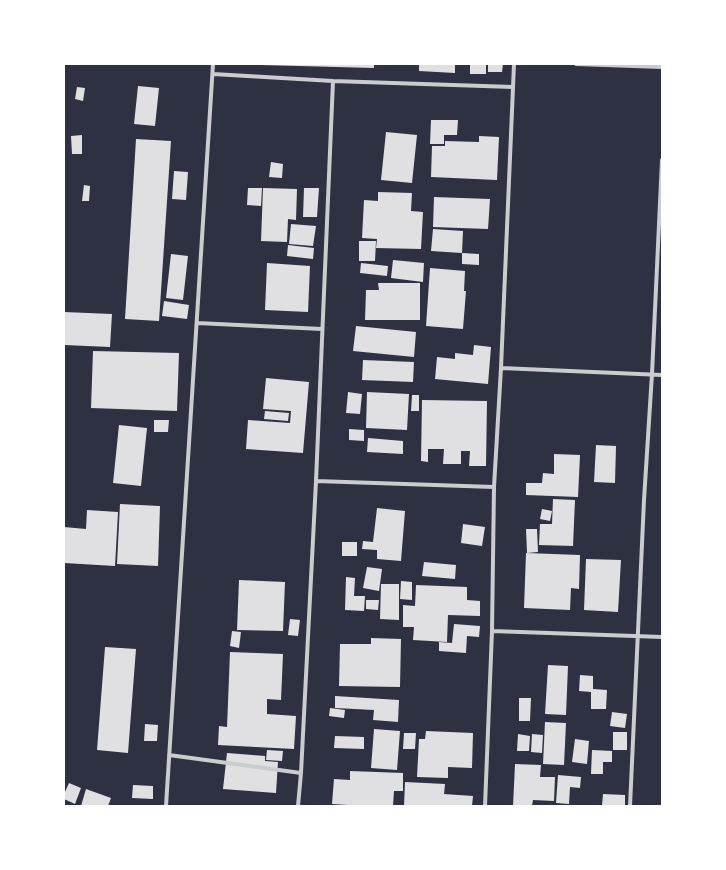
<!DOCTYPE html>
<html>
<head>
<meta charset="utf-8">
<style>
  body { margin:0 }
  #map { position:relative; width:726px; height:870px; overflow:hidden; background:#2d3142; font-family:"Exo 2",sans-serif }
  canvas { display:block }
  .frame { position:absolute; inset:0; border:65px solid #fff; pointer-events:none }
</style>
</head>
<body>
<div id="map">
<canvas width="726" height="870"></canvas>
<div class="frame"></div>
</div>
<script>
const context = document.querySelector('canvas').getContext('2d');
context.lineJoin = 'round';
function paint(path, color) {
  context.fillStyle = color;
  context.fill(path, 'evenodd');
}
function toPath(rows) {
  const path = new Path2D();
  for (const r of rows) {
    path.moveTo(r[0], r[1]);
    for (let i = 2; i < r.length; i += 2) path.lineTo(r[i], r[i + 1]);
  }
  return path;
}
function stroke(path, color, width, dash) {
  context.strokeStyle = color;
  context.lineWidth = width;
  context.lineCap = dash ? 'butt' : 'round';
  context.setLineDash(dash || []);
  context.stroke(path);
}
const building = toPath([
  [261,64,374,64,374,68,261,65],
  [419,64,455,64,455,73,419,71],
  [470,64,486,64,486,74,470,74],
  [488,64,503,64,502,72,488,72],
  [138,86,159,88,155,126,134,124],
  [77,87,85,88,83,101,75,99],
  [431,120,458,120,457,135,444,135,444,144,430,144],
  [386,132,417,135,412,183,381,180],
  [82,135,82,154,72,154,71,136],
  [479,136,499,137,497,180,431,177,432,146,445,146,445,141,479,142],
  [136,139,171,141,159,321,125,319],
  [271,162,283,164,282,178,269,177],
  [174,171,188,172,186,200,172,199],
  [84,185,90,186,89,201,82,201],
  [248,188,262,188,261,206,247,205],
  [263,188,297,189,296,220,288,219,287,242,261,241],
  [304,188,319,188,317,217,303,217],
  [378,192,412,193,411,211,423,212,421,249,376,248,377,239,362,238,364,200,378,201],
  [434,197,490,199,488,229,433,227],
  [291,224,316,226,313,246,289,244],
  [433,229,463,231,462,253,431,251],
  [359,241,376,241,375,261,359,261],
  [288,245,314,248,313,259,287,256],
  [462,253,479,254,479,265,462,264],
  [171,254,188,256,183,300,166,298],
  [393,260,424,263,423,282,391,278],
  [267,263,310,266,308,312,265,310],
  [361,263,388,266,387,276,360,273],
  [430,268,465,271,464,291,466,291,463,329,426,326],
  [378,283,420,283,420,320,365,320,366,290,379,290],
  [164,301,189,305,187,319,162,316],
  [64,312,112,314,110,347,64,345],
  [356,326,416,332,414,357,353,351],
  [474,345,491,347,488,384,435,379,437,357,455,359,455,353,473,355],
  [93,351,179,353,177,411,91,408],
  [363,360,414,362,413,382,362,380],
  [266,378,309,382,303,453,246,449,248,420,290,423,291,411,263,409],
  [348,392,362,394,360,414,346,413],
  [367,392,409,394,407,430,366,428],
  [412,395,419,395,419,411,411,411],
  [422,400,487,401,486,466,469,466,470,451,461,451,461,464,443,464,444,449,428,449,428,462,421,461],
  [265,411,289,413,288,421,264,419],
  [154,420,169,420,168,432,154,432],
  [119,425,147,428,141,486,113,483],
  [349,429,364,430,364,441,349,440],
  [368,438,403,441,403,454,367,452],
  [596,445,616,446,615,483,594,482],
  [554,454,580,455,578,497,526,495,526,483,542,483,543,473,554,474],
  [553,499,575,500,573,546,539,545,540,524,552,524],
  [120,504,160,506,158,566,117,564],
  [377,508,405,511,401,561,377,559,377,550,362,549,363,541,373,542],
  [542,509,552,511,550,521,540,519],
  [87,510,118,512,115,566,64,563,64,527,86,529],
  [463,524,485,527,482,546,461,543],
  [526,529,537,529,538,552,527,553],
  [342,542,357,542,357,556,342,556],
  [526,553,580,555,579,589,571,588,570,610,524,608],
  [586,559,621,560,618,612,584,610],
  [424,562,456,565,455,579,422,576],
  [367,567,382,569,379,591,363,588],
  [346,577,355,578,354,596,365,596,364,611,345,610],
  [239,580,285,582,283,631,237,630],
  [401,581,412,582,412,600,400,599],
  [381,584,399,584,399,620,380,619],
  [416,585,467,587,467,600,480,601,480,616,448,615,447,642,413,640,414,627,403,627,403,605,415,606],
  [366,600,379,600,378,610,366,609],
  [290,619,300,620,298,636,288,635],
  [454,624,480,626,479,637,467,636,466,653,439,651,439,642,452,643],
  [232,631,241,632,239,648,230,646],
  [371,638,401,639,400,687,339,686,340,644,371,644],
  [105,647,136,649,128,753,97,750],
  [230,652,283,654,281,700,267,699,267,714,296,716,294,749,218,745,219,726,227,727],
  [548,665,568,666,566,715,545,714],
  [580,675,593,676,593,689,607,690,606,709,591,709,591,692,579,691],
  [335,696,399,700,398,722,373,720,374,710,335,708],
  [519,698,531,698,530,721,519,721],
  [330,708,345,710,344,718,329,716],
  [612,712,627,714,625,728,610,726],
  [545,722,566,723,564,765,543,764],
  [145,724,158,725,157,741,144,741],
  [374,729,400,731,397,770,371,768],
  [426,731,473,733,472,768,448,767,448,778,417,777,419,739,425,739],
  [613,732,627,732,627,750,613,750],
  [404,733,416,733,415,749,403,749],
  [518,734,530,736,529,751,517,751],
  [532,734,543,735,542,753,531,752],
  [335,736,364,737,364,749,334,748],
  [575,739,589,741,587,764,572,762],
  [267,750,283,751,282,761,266,760],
  [592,750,612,751,612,762,603,762,603,774,591,774],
  [227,753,265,756,265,761,278,762,276,793,223,789],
  [515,764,541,765,540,777,555,777,554,801,533,800,532,806,513,806],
  [350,771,403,773,403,791,394,791,393,806,348,806,348,805,332,804,334,779,350,780],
  [558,775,581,777,580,788,570,787,569,804,556,803],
  [405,782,445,784,444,794,473,796,472,806,404,806],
  [69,783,81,788,75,804,64,799,64,794],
  [133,785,153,786,153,799,132,798],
  [86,789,111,798,108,806,81,806],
  [603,794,625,795,625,806,602,806]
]);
const minor = toPath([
  [576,64,662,67],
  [213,74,333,81,513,87],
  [197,323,322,329],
  [501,368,662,375],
  [316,481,494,487],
  [492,631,662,637],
  [169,755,301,773],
  [166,806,213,64],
  [298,806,301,773,316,481,333,81],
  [485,806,492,631,494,487,501,368,514,64],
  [630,806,644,500,652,374,662,160]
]);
paint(building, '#e0e0e3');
stroke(minor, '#caccd0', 4);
</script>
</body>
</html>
